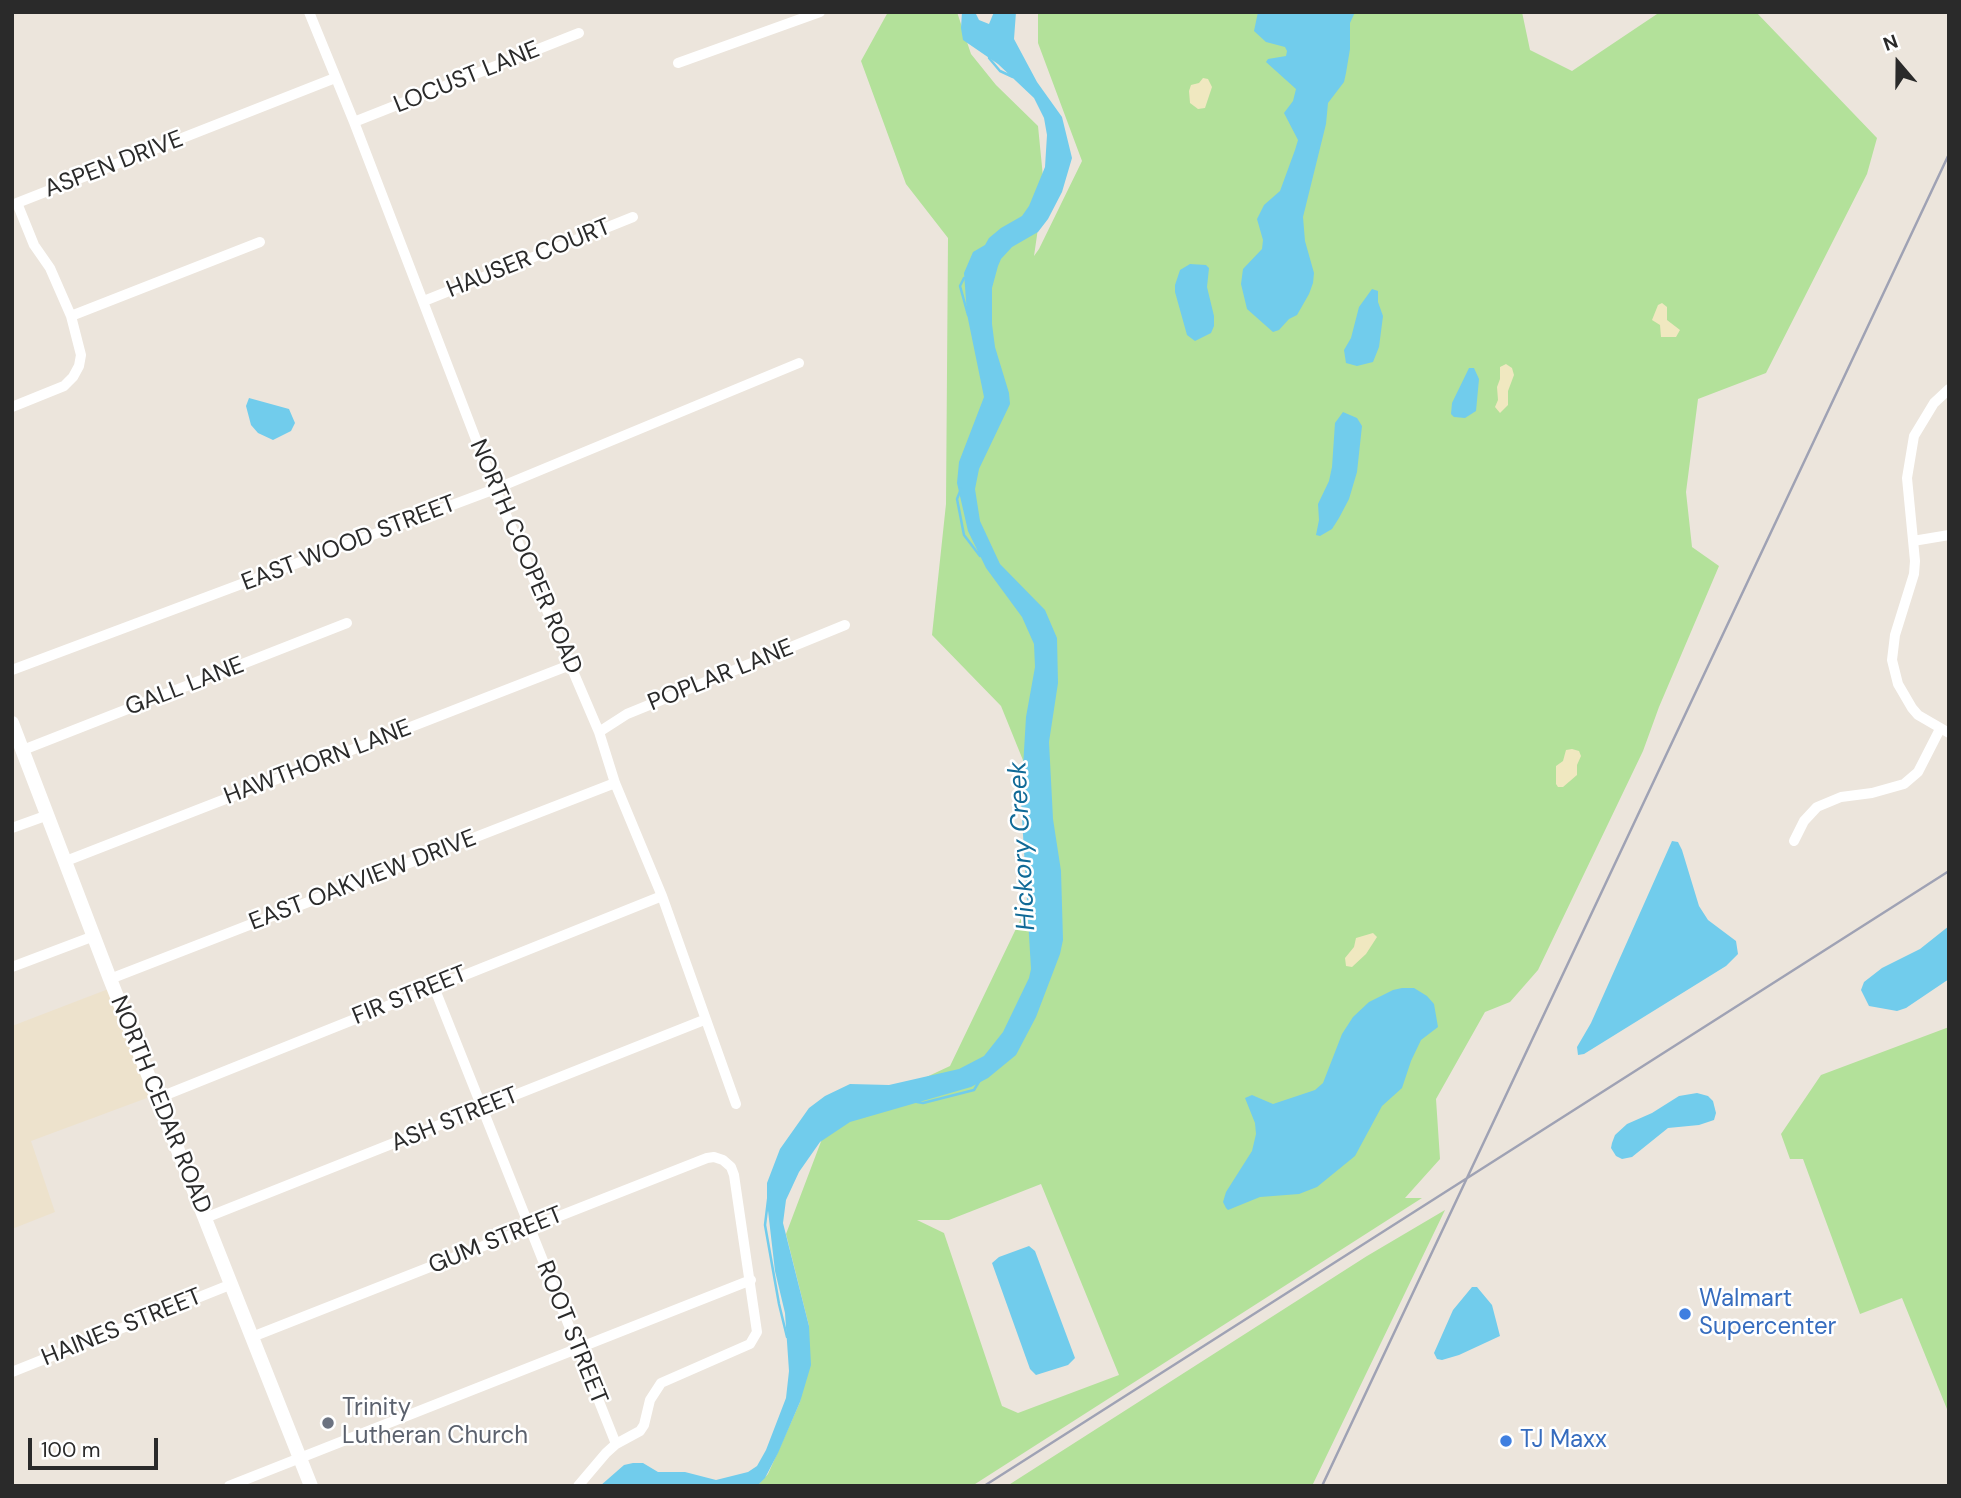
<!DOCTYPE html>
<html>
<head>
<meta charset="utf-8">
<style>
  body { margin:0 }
  #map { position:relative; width:1961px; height:1498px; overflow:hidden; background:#ece5dc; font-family:"DM Sans",sans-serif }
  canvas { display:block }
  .frame { position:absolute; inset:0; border:14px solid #2a2a2a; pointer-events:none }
  .north { position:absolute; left:1863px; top:28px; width:70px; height:70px; -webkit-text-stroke:5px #fff; paint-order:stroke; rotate:340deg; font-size:19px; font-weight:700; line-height:28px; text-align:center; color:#2a2a2a }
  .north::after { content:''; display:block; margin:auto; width:24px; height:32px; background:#2a2a2a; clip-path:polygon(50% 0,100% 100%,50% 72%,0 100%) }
  .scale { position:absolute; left:28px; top:1438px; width:130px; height:32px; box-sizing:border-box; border:4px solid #2a2a2a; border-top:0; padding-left:9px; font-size:21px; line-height:24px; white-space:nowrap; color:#2a2a2a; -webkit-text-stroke:5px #fff; paint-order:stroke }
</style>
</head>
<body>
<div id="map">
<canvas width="1961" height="1498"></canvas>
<div class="frame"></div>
<div class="north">N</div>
<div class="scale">100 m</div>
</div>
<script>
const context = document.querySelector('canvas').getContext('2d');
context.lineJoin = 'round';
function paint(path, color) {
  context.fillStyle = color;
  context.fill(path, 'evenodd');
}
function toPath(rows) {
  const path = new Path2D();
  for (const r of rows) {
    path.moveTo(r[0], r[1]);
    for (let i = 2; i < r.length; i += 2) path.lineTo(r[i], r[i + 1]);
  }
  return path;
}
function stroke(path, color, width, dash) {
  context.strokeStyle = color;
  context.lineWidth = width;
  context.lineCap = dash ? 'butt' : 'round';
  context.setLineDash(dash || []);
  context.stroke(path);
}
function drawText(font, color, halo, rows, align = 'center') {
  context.font = font + ' "DM Sans",sans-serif';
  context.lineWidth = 5;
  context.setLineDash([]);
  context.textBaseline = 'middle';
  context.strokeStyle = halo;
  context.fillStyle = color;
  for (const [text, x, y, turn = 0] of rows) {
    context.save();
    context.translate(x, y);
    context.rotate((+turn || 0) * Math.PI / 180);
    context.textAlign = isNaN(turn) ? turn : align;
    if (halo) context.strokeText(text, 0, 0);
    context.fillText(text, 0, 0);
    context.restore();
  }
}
const education = toPath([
  [111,988,155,1095,31,1141,55,1212,12,1229,12,1026]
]);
const green = toPath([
  [888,12,957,12,971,54,996,85,1038,126,1044,187,1034,256,1039,249,1082,161,1038,43,1038,12,1522,12,1530,50,1572,71,1660,12,1756,12,1877,138,1867,174,1766,373,1698,399,1686,492,1692,547,1719,566,1659,707,1643,751,1538,970,1510,1002,1485,1012,1436,1099,1440,1159,1405,1198,1422,1198,972,1486,757,1486,768,1474,800,1402,809,1326,786,1234,828,1123,950,1066,1025,910,1046,817,1001,706,932,635,946,504,948,238,906,184,861,61],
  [1041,1184,1119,1375,1018,1413,1002,1406,944,1233,917,1220,949,1220],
  [1949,1027,1949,1414,1902,1298,1860,1314,1803,1159,1790,1159,1781,1134,1821,1075],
  [1445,1210,1312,1486,1007,1486,1367,1256]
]);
const sand = toPath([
  [1203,78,1208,79,1212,87,1205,108,1198,109,1190,103,1189,91,1191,85,1199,83],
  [1662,303,1667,307,1667,320,1680,330,1676,337,1661,337,1660,325,1652,320,1658,305],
  [1506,364,1512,368,1514,375,1508,391,1508,405,1500,413,1495,407,1498,400,1497,387,1500,379,1500,367],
  [1572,749,1579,751,1581,756,1577,765,1577,775,1563,787,1558,787,1556,784,1556,766,1563,761,1566,750],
  [1373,933,1377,937,1366,954,1352,967,1346,966,1345,958,1354,947,1356,938]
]);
const water = toPath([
  [962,12,975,12,979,20,989,24,994,12,1016,12,1014,39,1037,82,1062,117,1072,158,1062,192,1048,219,1038,232,1012,247,1001,259,998,266,992,288,992,324,995,347,1009,393,1010,404,979,469,975,489,980,521,1000,564,1045,610,1057,638,1058,683,1049,742,1053,819,1061,871,1063,940,1060,954,1036,1017,1016,1055,988,1078,971,1087,850,1122,820,1142,799,1172,786,1200,783,1223,809,1326,811,1365,800,1402,778,1453,765,1478,757,1486,600,1486,624,1465,633,1463,643,1463,658,1472,685,1472,716,1480,748,1472,757,1466,766,1450,786,1398,789,1371,785,1313,775,1271,767,1202,767,1183,780,1149,809,1108,825,1096,850,1084,889,1085,959,1069,984,1056,1003,1032,1029,978,1031,969,1021,801,1026,717,1035,667,1034,644,1022,617,986,568,968,531,957,483,959,462,984,397,967,314,964,273,973,252,985,245,989,238,1001,228,1022,216,1029,206,1045,167,1047,135,1044,118,1034,98,998,64,963,40,961,28],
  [1258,12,1355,12,1350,23,1350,49,1346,73,1344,82,1328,103,1326,124,1303,217,1305,241,1314,273,1313,283,1309,294,1297,315,1289,319,1279,330,1273,332,1247,309,1241,284,1243,269,1262,249,1263,240,1257,219,1264,205,1280,191,1295,150,1298,140,1284,113,1293,101,1296,89,1266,62,1268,59,1286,56,1287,51,1285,47,1266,42,1254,31],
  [1190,264,1206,265,1209,268,1207,287,1214,316,1214,326,1211,333,1195,341,1187,335,1175,292,1175,285,1180,270],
  [1372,289,1378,291,1378,302,1383,316,1379,347,1373,362,1357,366,1346,363,1344,350,1351,338,1359,307],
  [1469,368,1474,368,1479,379,1476,411,1465,418,1454,417,1451,414,1452,403],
  [249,398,289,409,295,423,291,431,273,440,258,433,251,425,246,406],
  [1343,412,1357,418,1362,426,1357,472,1349,499,1339,518,1332,529,1320,536,1316,535,1319,520,1318,504,1329,481,1332,467,1335,423],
  [1672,841,1678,842,1682,850,1699,906,1708,920,1736,941,1738,954,1726,966,1584,1054,1578,1055,1577,1047,1591,1023],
  [1949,926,1949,979,1906,1008,1897,1011,1869,1006,1861,990,1864,982,1882,968,1920,949],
  [1402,988,1414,988,1427,996,1434,1004,1438,1027,1421,1040,1411,1061,1402,1088,1382,1106,1355,1156,1317,1187,1299,1194,1260,1197,1228,1210,1226,1208,1223,1202,1226,1192,1252,1151,1256,1134,1255,1123,1245,1098,1252,1095,1273,1104,1315,1090,1323,1083,1342,1034,1353,1017,1369,1002,1393,990],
  [1697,1093,1708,1096,1713,1101,1716,1113,1714,1120,1699,1125,1668,1128,1632,1157,1622,1159,1616,1156,1611,1148,1612,1143,1615,1135,1627,1124,1652,1113,1679,1096],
  [1029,1246,1035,1251,1075,1358,1068,1365,1036,1375,1030,1369,992,1263,999,1257],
  [1472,1287,1477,1287,1492,1305,1500,1336,1459,1355,1442,1360,1437,1359,1434,1353,1453,1310]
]);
const stream = toPath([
  [989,58,1000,71,1013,77],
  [964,278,960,286,968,315],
  [961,489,957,499,964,535,980,556],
  [917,1102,923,1103,974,1090,980,1080],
  [769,1192,765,1225,779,1304,787,1337]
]);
const street = toPath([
  [309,12,354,122,495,489,599,732,615,783,662,896,736,1104],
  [678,63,820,12],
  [354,122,579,33],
  [424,301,633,217],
  [71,316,260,242],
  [1949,389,1934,403,1914,436,1907,478,1915,561,1914,574,1895,635,1892,660,1898,684,1912,708,1918,715,1949,733],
  [12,407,64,386,73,377,79,366,81,355,71,316,50,268,34,245,17,203,335,78],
  [1913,541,1949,535],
  [12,670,495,489,799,363],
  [599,732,627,714,845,625],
  [23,750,347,623],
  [12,828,48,815],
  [1794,841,1804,821,1817,807,1841,797,1872,793,1904,784,1918,772,1940,729],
  [66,861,570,665],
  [12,967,94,936],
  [110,979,615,783],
  [434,987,616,1444],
  [158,1098,662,896],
  [205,1218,704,1020],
  [252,1337,707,1158,714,1157,723,1160,731,1167,734,1175,757,1332,750,1344,661,1383,650,1400,644,1425,640,1431,616,1444,606,1453,578,1486],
  [12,1372,232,1284],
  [229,1486,751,1280]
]);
const secondary = toPath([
  [12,723,110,979,311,1486]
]);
const rail = toPath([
  [984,1486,1949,871],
  [1322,1486,1949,154]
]);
const markers = [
  [1685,1314,7,"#3f7fe0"],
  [328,1423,7,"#6b7280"],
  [1506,1441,7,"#3f7fe0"]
];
const streetNames = [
  ["LOCUST LANE",467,78,-22],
  ["ASPEN DRIVE",114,165,-21],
  ["HAUSER COURT",529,259,-22],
  ["EAST WOOD STREET",349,544,-21],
  ["NORTH COOPER ROAD",525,557,67],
  ["POPLAR LANE",721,676,-22],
  ["GALL LANE",185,687,-21],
  ["HAWTHORN LANE",318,763,-21],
  ["EAST OAKVIEW DRIVE",363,881,-21],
  ["FIR STREET",410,996,-22],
  ["NORTH CEDAR ROAD",160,1105,68],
  ["ASH STREET",455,1120,-22],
  ["GUM STREET",496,1241,-22],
  ["HAINES STREET",122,1328,-22],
  ["ROOT STREET",571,1333,68]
];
const shopNames = [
  ["Walmart",1699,1300],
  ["Supercenter",1699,1328],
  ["TJ Maxx",1520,1441]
];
const worshipNames = [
  ["Trinity",342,1409],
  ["Lutheran Church",342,1437]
];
const waterNames = [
  ["Hickory Creek",1023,846,-93]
];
paint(education, '#ede2cc');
paint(green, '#b3e19a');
paint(sand, '#f0e8c0');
paint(water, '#71ccec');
stroke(stream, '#71ccec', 2.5);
stroke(street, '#fff', 10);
stroke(secondary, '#fff', 14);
stroke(rail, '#9fa2b4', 2.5);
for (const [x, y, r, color] of markers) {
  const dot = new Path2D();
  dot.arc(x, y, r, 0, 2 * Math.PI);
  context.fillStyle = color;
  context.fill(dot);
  stroke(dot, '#fff', 2.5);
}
drawText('24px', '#2a2a2a', '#fff', streetNames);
drawText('24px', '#366cbe', '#fff', shopNames, 'left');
drawText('24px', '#5b616d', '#fff', worshipNames, 'left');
drawText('italic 26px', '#106a97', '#fff', waterNames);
</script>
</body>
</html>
